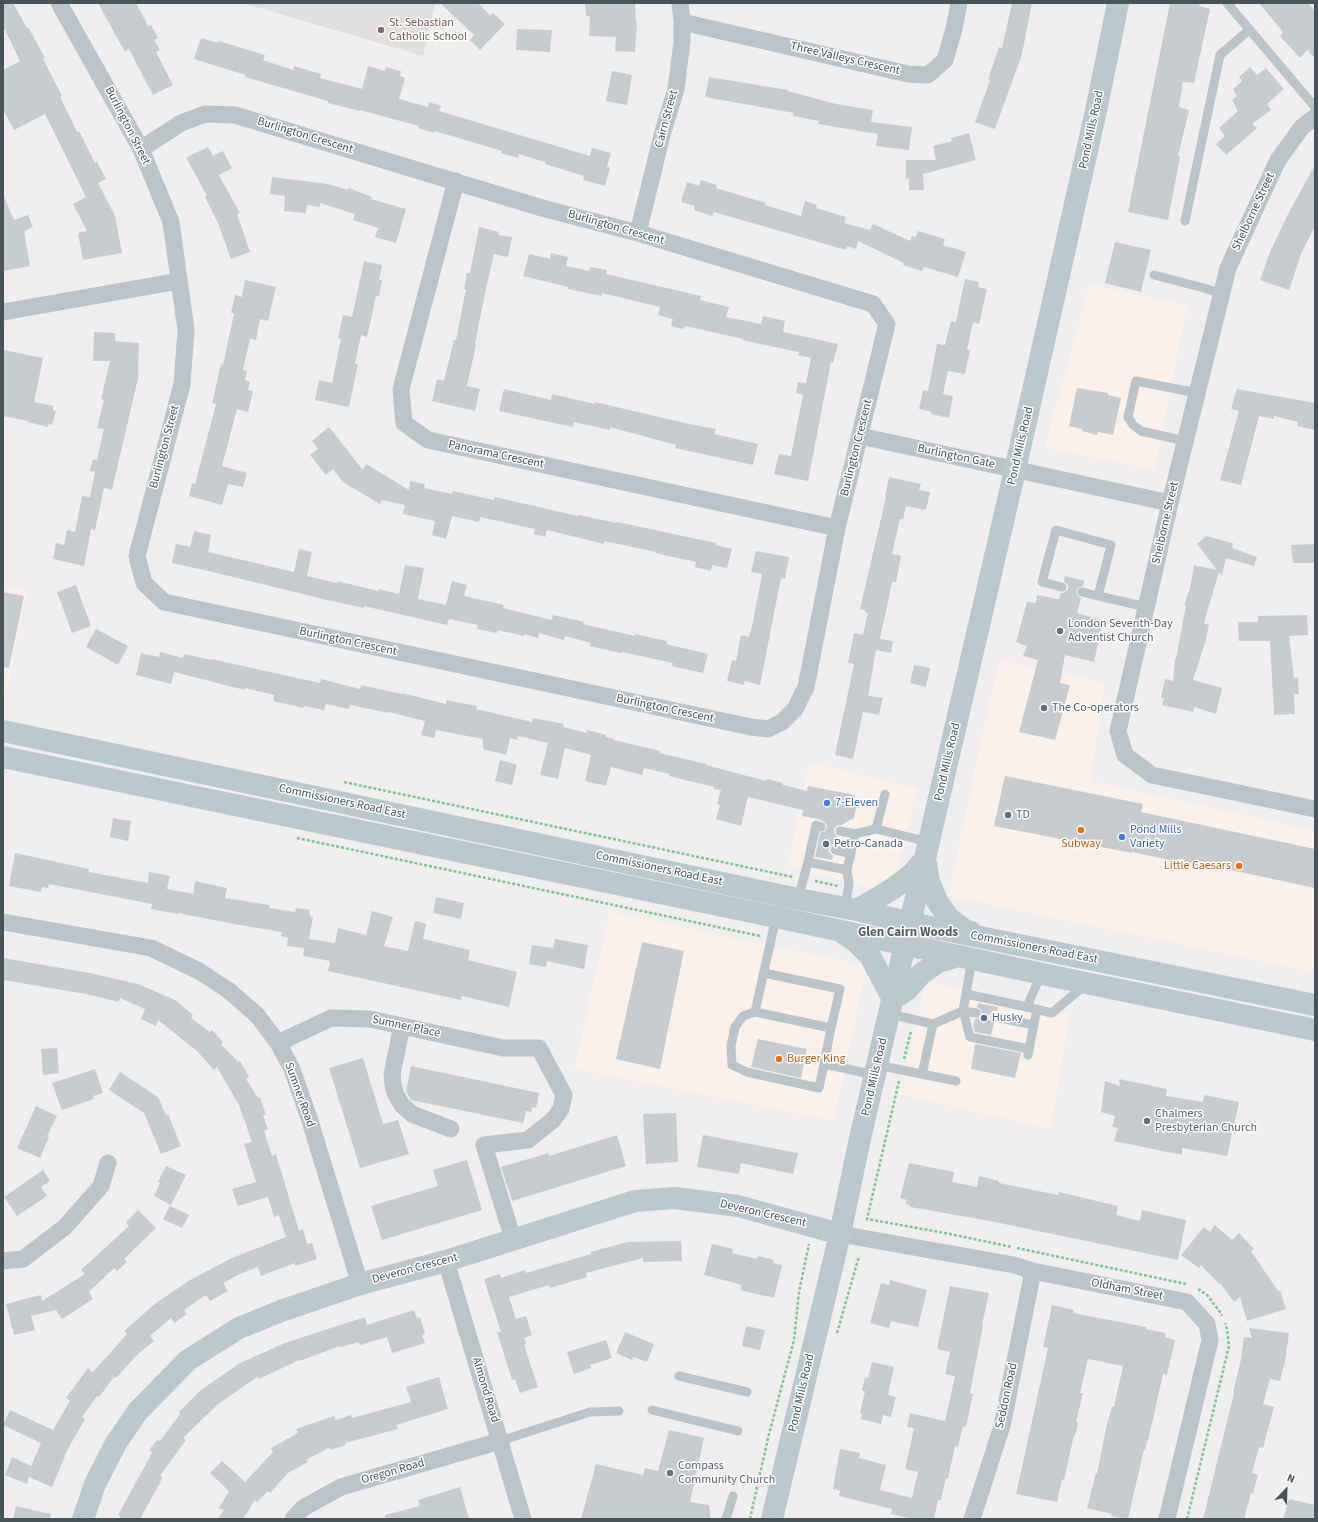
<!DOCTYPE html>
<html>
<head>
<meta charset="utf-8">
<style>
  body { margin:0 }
  #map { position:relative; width:1318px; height:1522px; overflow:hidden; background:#f0edee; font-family:"Source Sans 3",sans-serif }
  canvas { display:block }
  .frame { position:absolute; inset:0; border:4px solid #47555a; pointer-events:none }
  .north { position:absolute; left:1266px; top:1470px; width:40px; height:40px; -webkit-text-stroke:3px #fff; paint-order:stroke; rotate:23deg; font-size:11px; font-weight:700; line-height:16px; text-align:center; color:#47555a }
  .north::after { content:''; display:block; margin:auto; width:14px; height:18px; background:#47555a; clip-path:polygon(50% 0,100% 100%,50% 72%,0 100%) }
</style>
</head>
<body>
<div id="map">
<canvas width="1318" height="1522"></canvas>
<div class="frame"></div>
<div class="north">N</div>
</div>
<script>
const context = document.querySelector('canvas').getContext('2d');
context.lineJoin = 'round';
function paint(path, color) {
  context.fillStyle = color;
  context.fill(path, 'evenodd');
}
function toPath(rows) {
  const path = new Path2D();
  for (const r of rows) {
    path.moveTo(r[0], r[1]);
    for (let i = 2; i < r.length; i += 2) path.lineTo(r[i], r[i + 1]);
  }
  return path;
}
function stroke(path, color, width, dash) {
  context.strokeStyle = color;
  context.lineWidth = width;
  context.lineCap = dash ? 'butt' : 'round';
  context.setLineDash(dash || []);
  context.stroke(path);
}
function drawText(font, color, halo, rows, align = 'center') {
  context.font = font + ' "Source Sans 3",sans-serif';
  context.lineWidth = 3;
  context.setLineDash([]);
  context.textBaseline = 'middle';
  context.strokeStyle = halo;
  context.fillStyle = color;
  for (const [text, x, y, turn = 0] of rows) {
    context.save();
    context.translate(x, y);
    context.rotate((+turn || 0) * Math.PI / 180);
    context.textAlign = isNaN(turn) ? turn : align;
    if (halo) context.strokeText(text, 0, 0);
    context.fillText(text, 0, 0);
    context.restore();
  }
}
const commercial = toPath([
  [1090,284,1187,306,1154,470,1045,447],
  [3,586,27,591,4,702,3,702],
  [1000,660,1105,683,1090,781,1315,831,1315,972,949,896,977,758],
  [809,762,917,789,897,869,873,889,788,866],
  [610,912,866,966,834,1121,574,1069],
  [926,981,1070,1015,1050,1129,899,1094]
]);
const education = toPath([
  [243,3,435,3,423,56]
]);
const building = toPath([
  [3,3,13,3,27,28,28,27,45,58,43,59,62,96,60,97,77,132,79,131,95,163,97,162,106,179,98,183,115,216,122,253,83,260,78,233,87,231,73,204,86,197,45,114,14,130,3,109,3,70,20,61,3,26],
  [98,3,136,3,148,26,151,25,158,38,154,40,160,50,156,52,173,85,153,95,129,49,125,52],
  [440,3,478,3,490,15,493,13,505,24,480,50,470,40,474,35],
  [591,3,635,3,636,22,637,22,635,52,615,51,616,37,589,36,590,16,586,16,585,4],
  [1012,3,1032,3,1022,54,995,129,975,122,990,80,988,79,999,47,1002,48],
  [1170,3,1200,3,1199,6,1210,9,1194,83,1183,82,1179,107,1189,110,1178,156,1180,157,1168,220,1128,212],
  [1259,3,1308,3,1315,11,1315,58,1307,50,1300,58,1280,36,1283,32],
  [517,29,552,30,550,52,516,50],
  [201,38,218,43,219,41,265,55,263,60,293,70,294,66,321,74,320,78,362,89,368,66,385,71,386,67,401,71,400,76,405,78,399,99,428,107,429,102,441,106,439,111,590,156,592,148,611,153,607,167,610,168,605,186,583,180,584,176,545,164,545,162,519,154,518,158,501,153,502,151,435,131,435,133,418,128,419,126,360,110,360,111,328,103,328,101,245,77,246,75,194,59],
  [1250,67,1257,75,1266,68,1284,89,1267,104,1271,110,1252,124,1257,128,1226,155,1216,144,1225,136,1219,128,1238,111,1232,100,1237,96,1233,89,1242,81,1239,77],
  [612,71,632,75,627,105,606,101],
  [709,77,788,90,788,91,836,104,873,110,871,122,912,127,909,150,876,146,878,134,818,124,819,121,793,116,794,113,705,97],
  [969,133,976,160,923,174,924,190,909,190,909,178,906,179,906,160,936,160,933,146,952,141,951,138],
  [208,147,213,156,223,151,232,168,219,175,240,213,237,214,250,252,231,259,218,223,205,197,207,196,187,159,187,157],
  [1315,165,1315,226,1301,254,1289,290,1260,280,1270,252,1288,214],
  [272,177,328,184,348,190,349,188,372,197,371,199,406,209,396,243,375,237,378,228,353,220,355,214,320,203,320,207,307,205,306,213,284,211,285,196,270,194],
  [701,180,717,185,716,188,766,203,765,205,801,216,805,201,817,205,816,208,846,217,844,223,870,230,873,224,910,241,912,236,916,237,918,231,945,239,943,245,966,252,958,277,924,267,922,271,903,265,904,263,858,241,856,249,847,246,846,250,714,212,712,216,694,210,695,206,681,202,687,182,699,186],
  [3,194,14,220,28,215,33,227,24,231,30,266,3,271],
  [479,227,499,232,498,235,512,237,508,257,494,254,485,293,475,344,476,345,467,386,480,389,475,411,432,401,437,379,444,381,454,340,456,340,466,289,464,289,467,273,470,273],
  [1115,242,1151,250,1141,292,1105,283],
  [551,253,568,257,566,266,589,271,590,267,607,270,606,274,701,296,700,300,729,307,726,317,761,324,763,316,785,321,783,332,838,344,833,363,831,362,808,481,774,474,779,454,791,456,803,395,796,393,798,382,806,383,811,358,798,355,799,352,760,344,743,340,743,339,685,326,684,329,671,326,673,319,658,315,660,307,602,293,602,296,568,289,568,287,523,276,529,254,550,259],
  [364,261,382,265,379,280,382,280,379,296,376,296,367,337,361,335,355,364,358,364,349,407,315,400,319,380,332,383,341,339,338,338,343,315,352,317],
  [965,279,979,282,978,287,987,289,979,324,973,322,967,350,970,350,965,374,948,371,943,394,953,396,949,418,931,414,932,412,919,409,923,390,928,391,937,344,945,345,951,321,956,322],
  [245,280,276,287,268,321,260,319,256,340,250,339,243,370,247,371,245,380,250,382,248,390,253,391,248,412,237,409,222,466,247,473,243,487,228,484,222,505,189,496,192,483,195,484,216,404,212,403,221,364,223,365,234,314,231,313,235,295,242,297],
  [94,332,115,333,115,341,139,343,138,374,139,374,112,490,104,488,95,530,91,529,84,566,53,559,56,543,64,545,67,530,75,532,82,496,90,497,95,472,90,471,93,459,97,460,104,429,97,428,104,400,101,399,110,361,93,361],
  [3,350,43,358,34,402,53,406,53,410,56,411,52,425,48,424,48,427,28,422,28,421,3,416],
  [1077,388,1108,393,1108,395,1121,398,1113,435,1098,432,1097,435,1082,431,1082,429,1069,426],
  [504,389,551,400,552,394,595,404,595,402,689,424,716,429,714,434,758,444,753,465,675,448,676,445,610,427,610,430,574,422,573,427,499,411],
  [1237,389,1315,403,1315,430,1297,426,1298,422,1274,416,1274,419,1259,416,1241,485,1220,480,1239,411,1231,409],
  [329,427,363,470,366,464,409,490,410,481,425,484,424,488,452,494,453,491,494,500,495,497,578,516,578,515,617,523,617,522,716,543,716,545,732,549,727,568,712,565,711,571,695,567,696,562,655,553,656,552,604,541,604,544,547,530,545,537,534,534,535,529,480,517,479,522,452,516,446,539,432,535,435,521,403,514,405,505,382,500,380,504,343,482,333,469,326,475,310,455,318,449,312,441],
  [889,477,921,484,919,490,930,492,926,510,906,506,903,519,900,519,892,554,901,556,896,582,892,582,880,639,893,641,891,653,876,650,868,696,883,698,879,715,863,712,853,759,835,755,854,664,848,663,854,633,863,635,868,613,865,612,865,610,860,609,886,497,885,497],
  [194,531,211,535,208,552,294,572,299,549,312,552,307,576,337,583,337,581,378,591,379,589,399,594,405,565,424,568,418,599,446,605,452,581,467,585,464,596,504,605,503,608,552,620,553,615,584,622,583,624,635,636,635,634,667,641,666,644,708,654,703,673,672,666,673,663,622,652,621,653,590,646,591,643,565,636,564,640,539,633,538,638,524,634,524,636,498,630,497,633,477,629,478,625,449,619,447,625,364,606,364,608,327,600,213,572,172,563,176,544,190,547],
  [1206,536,1233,543,1232,548,1257,557,1254,566,1226,558,1222,576,1219,572,1208,609,1204,623,1209,625,1205,643,1193,680,1222,688,1216,714,1194,707,1193,712,1162,705,1164,698,1161,698,1165,679,1173,681,1175,658,1176,659,1186,605,1184,605,1190,588,1194,565,1217,570,1197,544],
  [1315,544,1315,563,1293,563,1291,545],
  [756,551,789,557,785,579,781,578,760,685,745,681,744,685,727,681,732,660,736,661,741,635,749,637,753,622,762,574,751,572],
  [1065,576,1085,581,1083,586,1078,588,1076,591,1078,596,1081,598,1077,613,1103,620,1094,662,1065,655,1060,683,1070,685,1055,740,1019,732,1038,660,1023,656,1027,646,1016,642,1027,602,1036,603,1037,595,1059,599,1061,593,1064,593,1068,589,1068,585,1064,581],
  [76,585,91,626,72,633,57,592],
  [3,592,24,596,9,668,3,667],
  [1307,615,1308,635,1289,636,1294,678,1298,677,1299,694,1294,694,1295,714,1274,715,1270,641,1239,641,1238,622,1258,622,1258,616],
  [96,629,128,646,118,665,86,647],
  [160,652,183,658,184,654,211,660,211,659,320,683,321,679,360,689,361,685,402,694,402,693,446,704,446,700,477,706,476,709,532,722,533,718,564,724,563,727,587,733,587,730,606,735,606,737,614,739,614,740,660,751,659,753,706,764,706,765,766,781,767,779,783,783,783,785,807,791,808,786,855,795,854,803,857,803,854,818,841,825,838,825,834,829,834,833,838,837,836,844,833,844,829,848,829,852,833,856,832,860,815,857,820,833,825,831,827,826,824,822,818,819,802,816,803,810,748,797,741,826,716,819,720,805,717,804,721,790,714,789,714,787,669,776,670,774,644,768,642,775,611,767,606,786,585,781,591,755,565,748,558,779,540,775,548,743,518,736,517,740,510,738,506,755,483,749,483,739,436,730,434,738,421,735,425,721,389,712,389,713,350,705,349,709,326,704,324,710,304,706,303,708,273,701,274,695,245,688,245,690,174,672,171,684,136,675,141,653,159,657],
  [914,665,930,668,926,687,910,683],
  [500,760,517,765,512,785,495,781],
  [1005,776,1143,804,1141,812,1315,849,1315,888,1212,866,1211,869,1132,852,1132,853,994,826],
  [113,818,131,821,128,841,110,837],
  [15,853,89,869,89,872,148,883,149,872,170,876,167,889,193,894,195,881,227,888,225,898,270,905,269,908,295,912,296,908,310,910,309,915,311,915,311,917,313,917,309,939,335,943,338,928,366,935,372,911,393,917,384,946,408,951,415,921,426,924,423,939,470,950,468,960,517,972,509,1007,462,996,461,1000,328,971,330,961,303,956,304,948,287,946,288,938,281,936,282,932,234,924,178,913,178,914,151,909,152,904,49,884,48,888,42,887,41,892,9,886],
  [436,897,464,903,461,919,433,913],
  [555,939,588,945,584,969,547,961,546,967,529,964,532,945,553,948],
  [642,942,684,951,660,1069,616,1059],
  [3,958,90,973,138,984,175,1000,193,1015,191,1018,210,1032,212,1030,223,1042,221,1044,238,1062,240,1061,249,1077,246,1079,258,1098,260,1097,266,1115,263,1115,268,1129,264,1131,272,1156,276,1154,299,1231,303,1229,307,1244,312,1243,317,1259,295,1266,295,1263,261,1276,258,1267,240,1274,223,1283,228,1291,210,1301,206,1295,184,1310,187,1314,174,1323,171,1318,150,1336,154,1341,138,1354,116,1378,114,1377,99,1397,97,1396,82,1417,85,1419,64,1456,65,1456,52,1487,29,1477,27,1484,5,1475,12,1457,31,1466,41,1443,3,1425,10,1410,53,1430,70,1401,66,1398,88,1368,93,1372,127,1334,124,1331,156,1303,190,1280,232,1258,286,1237,279,1215,274,1217,268,1197,238,1206,232,1189,256,1182,244,1144,252,1142,239,1105,217,1067,214,1070,197,1051,158,1020,156,1026,141,1019,145,1009,120,998,119,1002,86,994,3,980],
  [978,1003,998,1007,997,1011,993,1011,989,1015,989,1019,994,1023,991,1035,975,1032,973,1026,975,1019,980,1017,982,1014,980,1009,977,1007],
  [758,1039,807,1049,801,1078,751,1067],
  [975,1044,1021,1053,1015,1078,971,1069],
  [57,1048,59,1073,43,1075,41,1049],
  [363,1058,383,1124,398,1120,409,1154,360,1168,329,1068],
  [411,1066,539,1093,536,1108,532,1107,531,1112,526,1111,523,1123,411,1100,406,1091],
  [95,1069,103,1093,93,1096,94,1099,62,1110,52,1083],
  [120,1072,158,1097,166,1115,168,1114,181,1146,161,1154,144,1113,109,1090],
  [1119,1079,1167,1089,1166,1096,1203,1102,1204,1095,1239,1102,1227,1156,1182,1148,1182,1155,1114,1141,1118,1128,1112,1127,1115,1116,1101,1112,1105,1081,1120,1086],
  [36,1106,57,1116,47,1136,49,1137,40,1158,17,1148],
  [676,1113,678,1162,646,1164,643,1114],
  [617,1135,626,1166,512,1201,501,1167,549,1153,549,1156],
  [703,1135,798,1153,793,1174,741,1163,739,1174,697,1167],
  [467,1160,482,1210,382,1240,371,1206,438,1186,433,1170],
  [909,1163,954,1172,952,1182,977,1187,979,1176,999,1181,999,1183,1058,1195,1059,1192,1118,1206,1116,1215,1140,1221,1142,1210,1186,1220,1178,1260,990,1221,910,1207,910,1205,906,1204,907,1200,900,1198],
  [166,1166,186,1175,171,1205,154,1196,160,1183,158,1182],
  [43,1170,50,1181,41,1187,47,1196,17,1216,4,1197],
  [170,1206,189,1215,182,1228,163,1219],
  [138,1210,156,1228,124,1259,127,1262,117,1271,114,1268,89,1292,93,1299,62,1319,56,1310,31,1316,35,1330,14,1335,6,1304,41,1295,42,1301,85,1274,81,1270,129,1226,126,1222],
  [1215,1225,1232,1240,1239,1233,1254,1249,1251,1251,1278,1291,1280,1290,1286,1309,1247,1321,1240,1297,1234,1302,1220,1283,1219,1284,1201,1265,1199,1268,1181,1255,1204,1227,1210,1232],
  [681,1241,682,1261,643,1262,643,1258,586,1273,587,1277,550,1288,549,1285,509,1297,516,1319,526,1316,532,1335,524,1338,526,1344,524,1345,538,1387,520,1393,515,1379,512,1380,508,1367,497,1332,501,1332,484,1279,500,1274,501,1278,525,1270,526,1273,591,1254,590,1252,628,1242],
  [712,1244,733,1249,732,1253,757,1259,758,1256,774,1260,773,1263,782,1265,774,1298,740,1290,742,1285,704,1275],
  [890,1280,927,1290,918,1327,891,1321,889,1328,870,1323,881,1283,889,1285],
  [950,1286,989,1293,982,1325,983,1325,970,1393,973,1394,966,1427,963,1426,958,1447,955,1446,948,1479,946,1478,941,1500,938,1500,934,1519,912,1519,891,1514,892,1509,839,1496,840,1491,833,1489,840,1449,860,1453,859,1458,886,1465,880,1490,912,1498,918,1472,905,1469,914,1428,907,1427,910,1413,945,1421,955,1376,945,1374,950,1352,937,1349],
  [1052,1305,1074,1310,1073,1313,1146,1327,1146,1329,1166,1333,1165,1337,1175,1340,1167,1375,1163,1374,1151,1428,1145,1450,1144,1449,1128,1519,1111,1516,1112,1514,1087,1508,1096,1473,1097,1474,1106,1429,1112,1406,1114,1407,1123,1366,1088,1359,1080,1393,1083,1393,1076,1422,1078,1423,1075,1436,1074,1435,1064,1480,1062,1479,1057,1502,1016,1494,1048,1348,1043,1347],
  [414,1310,417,1318,420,1317,425,1334,422,1335,425,1343,392,1353,387,1337,360,1345,359,1342,341,1347,340,1346,299,1361,299,1360,259,1379,257,1377,217,1405,183,1438,186,1440,160,1476,162,1477,160,1483,140,1519,119,1519,120,1516,118,1515,151,1455,152,1452,149,1450,157,1440,160,1441,180,1414,179,1412,201,1390,240,1363,285,1343,365,1317,367,1325],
  [746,1326,765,1330,760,1350,742,1346],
  [1249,1328,1289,1333,1285,1362,1280,1381,1270,1379,1263,1404,1274,1407,1263,1448,1259,1447,1252,1473,1258,1475,1253,1493,1251,1493,1244,1519,1203,1519,1234,1393,1233,1393,1241,1359,1244,1337,1252,1338],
  [625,1332,654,1344,647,1362,633,1357,632,1360,616,1353],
  [606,1340,612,1358,590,1365,591,1368,574,1374,567,1352],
  [872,1362,894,1367,888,1395,896,1397,891,1417,883,1415,881,1424,861,1419,862,1414,860,1413,865,1391,862,1391,865,1377,868,1378],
  [439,1377,448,1409,396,1425,398,1429,345,1443,346,1445,330,1450,329,1448,306,1460,308,1462,288,1473,270,1493,268,1491,257,1502,255,1500,243,1519,218,1519,224,1510,219,1508,229,1491,210,1473,222,1461,245,1482,273,1452,271,1448,298,1433,296,1429,334,1416,336,1420,351,1415,352,1418,411,1402,406,1387],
  [669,1430,704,1438,690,1502,709,1505,711,1519,581,1519,596,1464,643,1475,645,1468,658,1471],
  [460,1487,469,1519,385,1519,385,1515,420,1506,418,1500],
  [1289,1499,1315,1505,1315,1519,1283,1519],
  [16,1506,51,1514,50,1519,13,1519]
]);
const path = toPath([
  [344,782,793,877],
  [297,838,760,936],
  [815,881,838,886],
  [904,1059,911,1031],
  [899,1081,867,1219,945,1233,1012,1247],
  [1017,1248,1186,1284],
  [1198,1289,1207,1295,1220,1312,1222,1316],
  [837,1333,859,1256],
  [750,1519,768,1438,794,1340,799,1292,809,1244],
  [1187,1519,1229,1346,1227,1329,1225,1323]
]);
const lane = toPath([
  [1227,3,1315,107],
  [1185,221,1220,55,1249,30],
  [1154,275,1204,288,1222,294],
  [1185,441,1141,431,1133,425,1128,417,1136,381,1197,393],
  [1062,587,1042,582,1056,530,1111,545,1098,596,1147,607],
  [1082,592,1098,596],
  [876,829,885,794],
  [840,831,855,834],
  [835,850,851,854],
  [808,862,816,825,821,827],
  [798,899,808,862,847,870],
  [845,908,849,884,847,870,855,834,876,829,929,842],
  [776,917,755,1012,831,1028,824,1064,875,1075],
  [764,973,840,989,831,1028],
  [966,994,1027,1007,1041,974],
  [1027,1007,1052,1013,1085,985],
  [755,1012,743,1016,735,1027,731,1046,732,1065,747,1072,819,1088,824,1064],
  [976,1013,963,1011,970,1037,1029,1049],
  [890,1014,933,1024,963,1011,972,959],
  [995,1017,1034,1025],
  [1028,1055,1037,1009],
  [877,1065,956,1081],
  [922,1074,933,1024],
  [679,1376,747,1392],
  [652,1410,738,1431],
  [500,1441,590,1412,619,1411],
  [726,1519,733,1496]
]);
const street = toPath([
  [59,3,141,149,171,222,186,330,182,384,137,556,144,583,164,602,751,727,768,729,782,722,795,709,806,687,837,528,887,324,873,304,638,233,542,208,235,115,205,114,181,123,141,149],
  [682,22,908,74,928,75,945,60,954,29,959,3],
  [1315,117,1302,127,1278,160,1228,268,1170,503,1118,731,1125,755,1152,775,1315,809],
  [456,181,401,389,404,423,428,440,837,528],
  [638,233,662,135,676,89,682,42,682,22,680,3],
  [3,312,179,281],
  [860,436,1170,503],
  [3,922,151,948,199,971,228,990,257,1015,278,1043,292,1069,309,1118,360,1284],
  [402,1026,392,1074,393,1085,396,1095,402,1105,412,1114,451,1129],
  [278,1043,331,1018,370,1019,503,1048,539,1048,564,1095,561,1109,553,1120,528,1140,484,1145,508,1223,514,1240],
  [840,1234,1014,1265,1033,1271,1187,1302,1207,1324,1210,1340,1167,1519],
  [3,1261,23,1259,65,1227,101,1186,108,1163],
  [446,1261,523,1519],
  [293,1519,303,1508,341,1487,500,1441],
  [972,1519,1002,1426,1033,1271]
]);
const secondary = toPath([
  [3,731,798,899,857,910,911,923,1315,1005],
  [3,757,776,917,1047,975,1315,1030],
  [926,864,929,882,937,901,949,918,966,931,971,932],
  [857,910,894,888,912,874,925,859],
  [843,933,855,941,870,956,893,999],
  [893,999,907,990,921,974,938,962,959,956],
  [83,1519,95,1484,116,1443,138,1411,188,1360,239,1328,281,1311,360,1284,446,1261,635,1201,675,1198,738,1206,840,1234],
  [772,1519,840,1234,859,1143,1015,470,1096,111,1118,3]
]);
const markers = [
  [381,30,4,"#8d6e63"],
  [1060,631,4,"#6b7280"],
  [1044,708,4,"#5c6f8a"],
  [827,803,4,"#3f7fe0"],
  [1008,815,4,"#5c6f8a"],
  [1081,830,4,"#e8710a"],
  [1122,837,4,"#3f7fe0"],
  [826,844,4,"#5c6f8a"],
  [1239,866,4,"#e8710a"],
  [984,1018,4,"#5c6f8a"],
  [779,1059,4,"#e8710a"],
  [1147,1121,4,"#6b7280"],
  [670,1473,4,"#6b7280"]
];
const educationNames = [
  ["St. Sebastian",389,23],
  ["Catholic School",389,37]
];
const streetNames = [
  ["Three Valleys Crescent",845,59,13],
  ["Cairn Street",667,119,-75],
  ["Burlington Street",127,126,63],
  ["Pond Mills Road",1092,130,-78],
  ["Burlington Crescent",305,136,17],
  ["Shelborne Street",1254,212,-65],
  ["Burlington Crescent",616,228,16],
  ["Pond Mills Road",1021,446,-77],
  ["Burlington Street",165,447,-75],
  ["Burlington Crescent",857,448,-76],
  ["Panorama Crescent",496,455,12],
  ["Burlington Gate",956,457,12],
  ["Shelborne Street",1166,523,-77],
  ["Burlington Crescent",348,642,12],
  ["Burlington Crescent",665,709,12],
  ["Pond Mills Road",948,762,-77],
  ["Commissioners Road East",342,802,12],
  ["Commissioners Road East",659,869,12],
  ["Commissioners Road East",1034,948,11],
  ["Sumner Place",406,1027,12],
  ["Pond Mills Road",875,1077,-77],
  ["Sumner Road",299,1095,70],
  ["Deveron Crescent",763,1214,13],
  ["Deveron Crescent",415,1269,-15],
  ["Oldham Street",1127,1290,11],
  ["Almond Road",485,1390,73],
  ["Pond Mills Road",802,1393,-77],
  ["Seddon Road",1007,1396,-78],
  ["Oregon Road",393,1472,-16]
];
const worshipNames = [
  ["London Seventh-Day",1068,624],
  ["Adventist Church",1068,638],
  ["Chalmers",1155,1114],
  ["Presbyterian Church",1155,1128],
  ["Compass",678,1466],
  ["Community Church",678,1480]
];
const serviceNames = [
  ["The Co-operators",1052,708],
  ["TD",1016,815],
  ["Petro-Canada",834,844],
  ["Husky",992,1018]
];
const shopNames = [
  ["7-Eleven",835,803],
  ["Pond Mills",1130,830],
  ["Variety",1130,844]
];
const foodNames = [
  ["Subway",1081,844],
  ["Little Caesars",1231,866,"right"],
  ["Burger King",787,1059,"left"]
];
const neighbourhoodNames = [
  ["Glen Cairn Woods",908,933]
];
paint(commercial, '#fbf0e7');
paint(education, '#e1dedf');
paint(building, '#c7ccd0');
stroke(path, '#77c98e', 2.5, [3, 2]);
stroke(lane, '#b9c5ca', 9);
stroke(street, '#b9c5ca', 17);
stroke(secondary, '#bac8cf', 22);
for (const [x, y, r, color] of markers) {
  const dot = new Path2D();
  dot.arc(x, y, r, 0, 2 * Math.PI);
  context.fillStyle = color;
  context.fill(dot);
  stroke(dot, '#fff', 1.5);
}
drawText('12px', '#785e54', '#fff', educationNames, 'left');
drawText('12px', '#47555a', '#fff', streetNames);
drawText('12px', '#5b616d', '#fff', worshipNames, 'left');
drawText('12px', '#4e5e75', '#fff', serviceNames, 'left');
drawText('12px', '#366cbe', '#fff', shopNames, 'left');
drawText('12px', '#c56008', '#fff', foodNames);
drawText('bold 13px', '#5a6062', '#fff', neighbourhoodNames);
</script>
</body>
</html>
